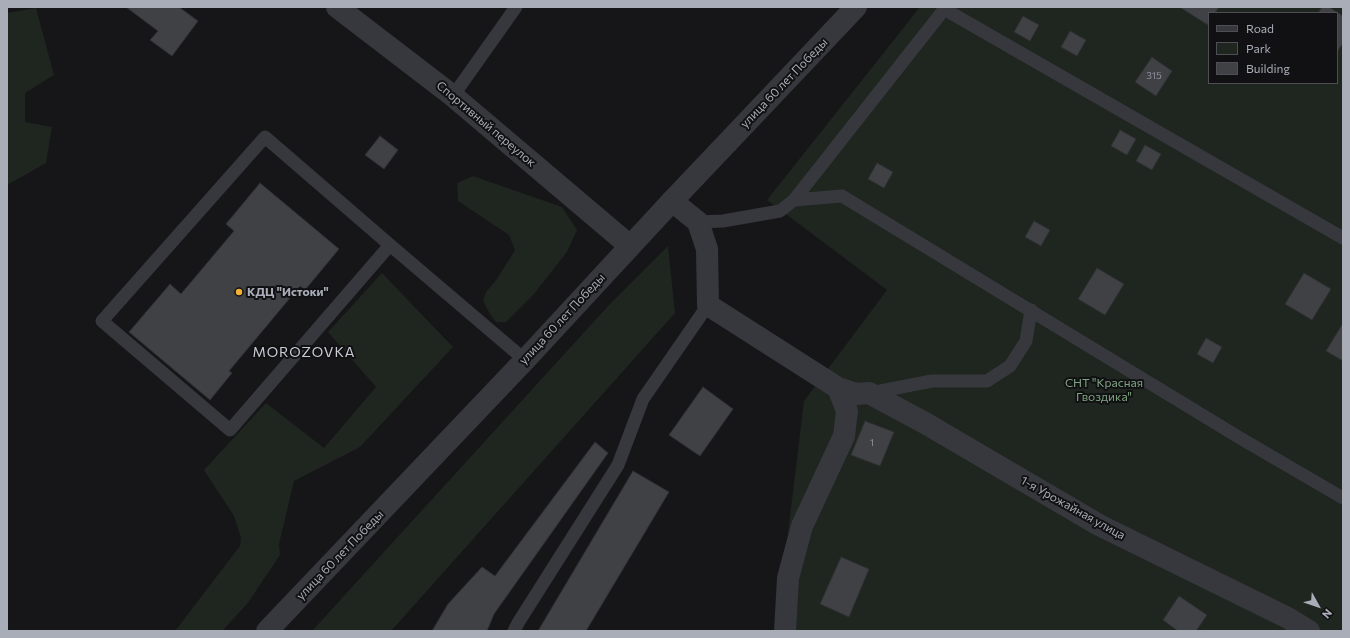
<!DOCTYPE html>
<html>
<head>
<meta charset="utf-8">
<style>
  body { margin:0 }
  #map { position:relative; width:1350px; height:638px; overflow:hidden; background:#161618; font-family:Commissioner,sans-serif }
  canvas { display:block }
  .frame { position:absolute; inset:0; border:8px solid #a8adb8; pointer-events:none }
  .legend { position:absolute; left:1208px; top:12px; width:130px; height:72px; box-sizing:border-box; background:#111113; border:1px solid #4d4f55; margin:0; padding:5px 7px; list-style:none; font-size:12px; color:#a8adb8 }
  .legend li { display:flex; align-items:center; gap:8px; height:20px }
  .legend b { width:20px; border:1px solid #4d4f55 }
  .north { position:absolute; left:1298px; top:586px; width:40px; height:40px; -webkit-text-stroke:3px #111113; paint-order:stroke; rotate:130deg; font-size:11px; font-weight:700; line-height:16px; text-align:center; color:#a8adb8 }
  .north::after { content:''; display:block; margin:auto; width:14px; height:18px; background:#a8adb8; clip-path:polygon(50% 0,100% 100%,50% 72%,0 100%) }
</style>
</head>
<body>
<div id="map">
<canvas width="1350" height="638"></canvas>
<div class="frame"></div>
<ul class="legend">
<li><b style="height:5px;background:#37383d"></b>Road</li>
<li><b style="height:11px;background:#1e261f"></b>Park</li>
<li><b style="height:11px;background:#404145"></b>Building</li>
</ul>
<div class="north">N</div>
</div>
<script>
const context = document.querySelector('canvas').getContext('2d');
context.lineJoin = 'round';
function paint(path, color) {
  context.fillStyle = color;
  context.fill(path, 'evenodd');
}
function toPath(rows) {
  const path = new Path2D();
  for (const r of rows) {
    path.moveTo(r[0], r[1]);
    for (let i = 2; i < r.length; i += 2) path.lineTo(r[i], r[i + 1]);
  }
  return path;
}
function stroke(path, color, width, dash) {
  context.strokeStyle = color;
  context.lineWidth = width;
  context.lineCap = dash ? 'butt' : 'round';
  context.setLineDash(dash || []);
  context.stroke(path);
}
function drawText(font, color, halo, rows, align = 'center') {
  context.font = font + ' Commissioner,sans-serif';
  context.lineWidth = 4;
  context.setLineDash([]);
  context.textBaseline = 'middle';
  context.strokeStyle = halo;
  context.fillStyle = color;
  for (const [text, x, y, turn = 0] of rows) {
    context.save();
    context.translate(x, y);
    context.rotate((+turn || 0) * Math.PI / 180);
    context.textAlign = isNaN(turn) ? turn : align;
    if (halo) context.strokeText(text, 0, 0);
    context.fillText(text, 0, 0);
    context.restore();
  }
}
const green = toPath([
  [920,7,1343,7,1343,631,776,631,804,401,887,290,767,200],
  [1209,13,1337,13,1337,83,1209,83],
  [36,8,54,75,25,93,25,122,52,127,46,163,7,185,7,13],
  [473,176,562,207,577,230,567,252,533,295,506,322,496,322,490,314,483,301,486,292,497,279,515,250,509,235,458,201,457,183],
  [668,246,675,313,391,631,312,631,609,305],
  [382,273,453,347,360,447,294,481,279,544,280,555,247,604,222,631,175,631,240,546,241,538,234,516,204,470,266,403,324,448,376,387,328,332]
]);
const building = toPath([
  [126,7,179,7,198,21,172,56,150,40,158,31,126,7],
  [1182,7,1219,7,1215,13,1209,13,1208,25,1181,8,1182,7],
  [1322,7,1329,7,1343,16,1343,43,1337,52,1337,13,1318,13,1322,7],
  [1023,16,1039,25,1030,41,1014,32,1023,16],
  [1070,31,1086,40,1077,56,1061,47,1070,31],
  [1152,57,1172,71,1156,96,1135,82,1152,57],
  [1120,130,1136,139,1127,155,1111,146,1120,130],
  [380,136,398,150,384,169,365,155,380,136],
  [1145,145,1161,154,1152,170,1136,161,1145,145],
  [877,163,893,172,884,188,868,179,877,163],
  [260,183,339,249,305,290,300,286,229,371,232,373,210,400,129,332,170,284,181,294,234,231,226,224,260,183],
  [1034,221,1050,230,1041,246,1025,237,1034,221],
  [1097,268,1124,284,1105,315,1078,299,1097,268],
  [1304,273,1331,289,1312,320,1285,304,1304,273],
  [1343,323,1343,361,1326,351,1343,323],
  [1206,338,1222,347,1213,363,1197,354,1206,338],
  [703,387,733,409,700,456,669,435,703,387],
  [865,421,894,432,880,466,851,455,865,421],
  [595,442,608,453,494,614,487,631,432,631,448,604,482,567,495,576,595,442],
  [633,471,669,492,586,631,538,631,633,471],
  [841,557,869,569,849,617,820,604,841,557],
  [1179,596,1207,615,1196,631,1178,631,1163,620,1179,596]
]);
const service = toPath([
  [944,9,1343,238],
  [453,96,516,7],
  [794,200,842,196,1240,438,1343,498],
  [698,222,723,221,780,211,794,200,946,7],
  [390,245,265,137,102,321,230,430,390,245,525,360],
  [870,393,932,381,987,381,1010,366,1026,341,1031,310],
  [514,631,518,623,618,465,643,399,708,305]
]);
const minor = toPath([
  [337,7,453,96,630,246],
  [672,201,698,222,707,249,708,305,838,388,847,411,844,436,802,526,788,578,785,631],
  [838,388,856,394,869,393,925,423,1099,525,1288,618,1309,631]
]);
const tertiary = toPath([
  [267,631,525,360,672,201,856,7]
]);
const markers = [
  [239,292,4,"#f2b134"]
];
const numberNames = [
  ["315",1154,76],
  ["1",872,443]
];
const streetNames = [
  ["улица 60 лет Победы",784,83,-46],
  ["Спортивный переулок",486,124,40],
  ["улица 60 лет Победы",562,319,-47],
  ["1-я Урожайная улица",1073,508,29],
  ["улица 60 лет Победы",340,555,-46]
];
const poiNames = [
  ["КДЦ \"Истоки\"",247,292]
];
const parkNames = [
  ["СНТ \"Красная",1104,383],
  ["Гвоздика\"",1104,397]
];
const quarterNames = [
  ["MOROZOVKA",304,352]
];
paint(green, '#1e261f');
paint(building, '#404145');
stroke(building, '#303034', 1);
stroke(service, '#37383d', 13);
stroke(minor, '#37383d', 22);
stroke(tertiary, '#37383d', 22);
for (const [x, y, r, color] of markers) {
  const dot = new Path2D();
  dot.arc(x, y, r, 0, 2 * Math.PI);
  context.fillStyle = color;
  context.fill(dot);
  stroke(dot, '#111113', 1.5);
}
drawText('10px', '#8e929b', null, numberNames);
drawText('12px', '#a8adb8', '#111113', streetNames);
drawText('bold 12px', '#a8adb8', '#111113', poiNames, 'left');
drawText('12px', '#7fa381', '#111113', parkNames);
context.letterSpacing = '1px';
drawText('14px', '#c9ccd4', '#111113', quarterNames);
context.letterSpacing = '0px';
</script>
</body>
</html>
